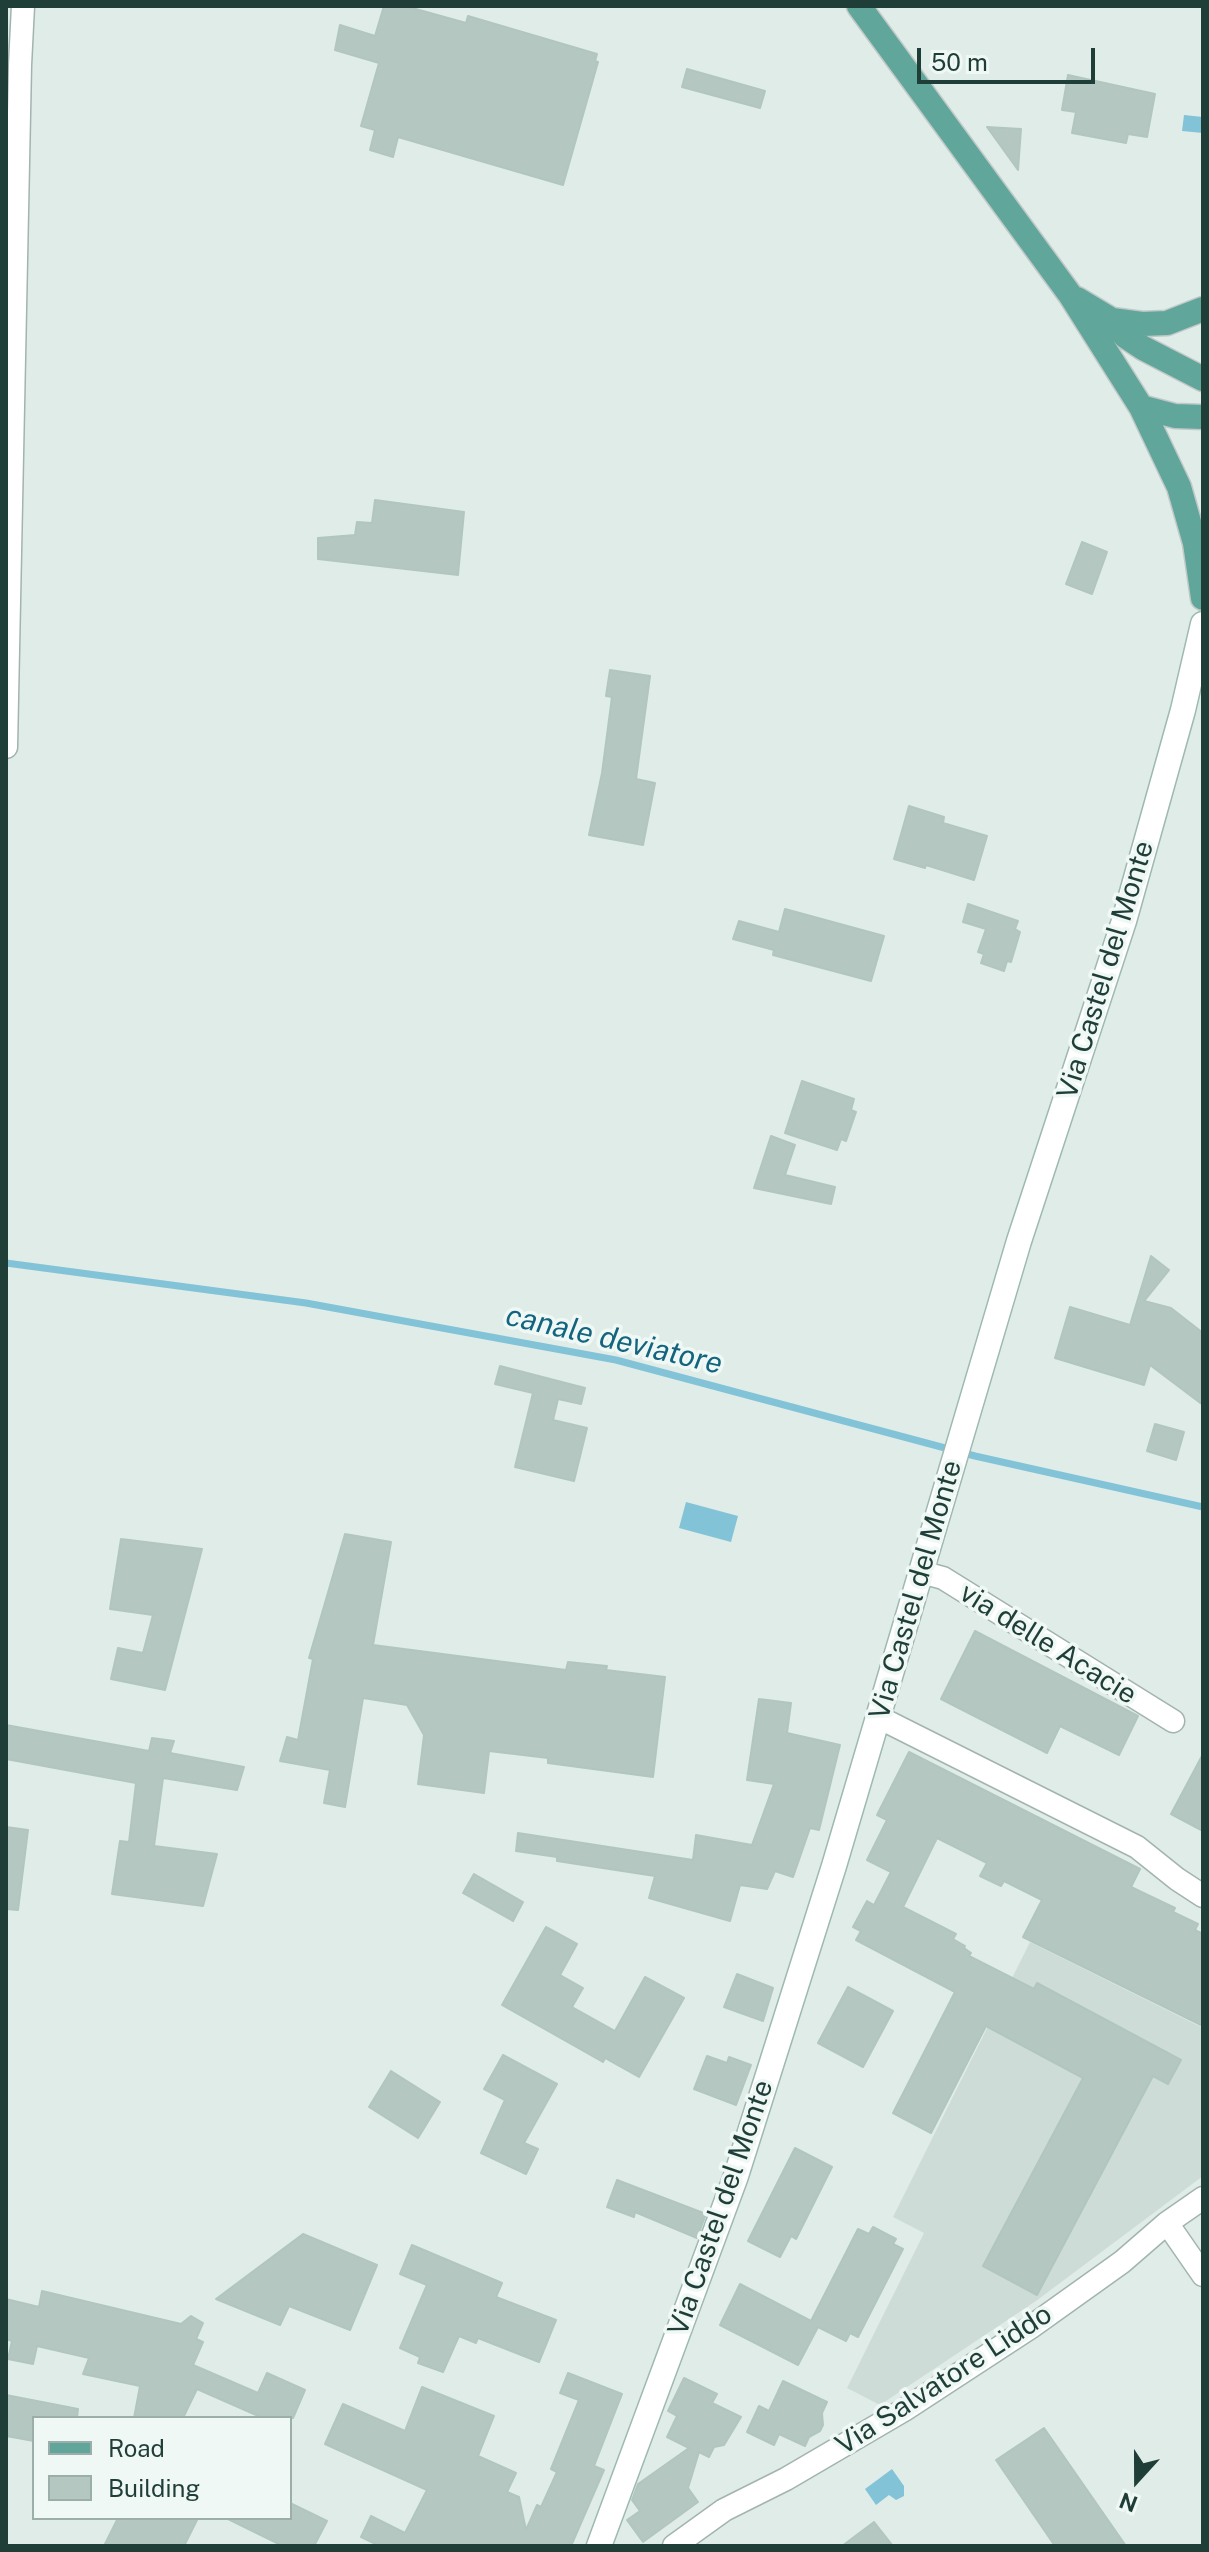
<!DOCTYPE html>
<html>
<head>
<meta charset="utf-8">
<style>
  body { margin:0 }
  #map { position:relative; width:1209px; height:2552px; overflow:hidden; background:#e0ece8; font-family:"Public Sans",sans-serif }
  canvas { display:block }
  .frame { position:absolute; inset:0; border:8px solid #1f3e38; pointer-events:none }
  .legend { position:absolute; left:32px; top:2416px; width:260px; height:104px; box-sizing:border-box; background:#f0f8f5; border:2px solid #9caea9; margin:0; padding:10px 14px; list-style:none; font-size:24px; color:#1f3e38 }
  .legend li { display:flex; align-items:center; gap:16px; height:40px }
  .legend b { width:40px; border:2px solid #9caea9 }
  .north { position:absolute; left:1097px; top:2440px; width:80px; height:80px; -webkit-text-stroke:6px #f0f8f5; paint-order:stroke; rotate:201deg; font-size:22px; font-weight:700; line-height:32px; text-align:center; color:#1f3e38 }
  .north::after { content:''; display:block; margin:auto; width:28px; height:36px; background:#1f3e38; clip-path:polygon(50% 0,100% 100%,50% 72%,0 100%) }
  .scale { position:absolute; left:917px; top:48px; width:178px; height:36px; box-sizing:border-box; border:4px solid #1f3e38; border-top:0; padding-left:10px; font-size:24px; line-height:28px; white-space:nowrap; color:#1f3e38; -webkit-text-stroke:6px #f0f8f5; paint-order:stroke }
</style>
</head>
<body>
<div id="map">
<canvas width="1209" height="2552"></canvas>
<div class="frame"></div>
<ul class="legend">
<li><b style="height:10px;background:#60a69a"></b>Road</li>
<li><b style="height:22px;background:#b5c7c1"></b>Building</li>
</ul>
<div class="north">N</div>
<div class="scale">50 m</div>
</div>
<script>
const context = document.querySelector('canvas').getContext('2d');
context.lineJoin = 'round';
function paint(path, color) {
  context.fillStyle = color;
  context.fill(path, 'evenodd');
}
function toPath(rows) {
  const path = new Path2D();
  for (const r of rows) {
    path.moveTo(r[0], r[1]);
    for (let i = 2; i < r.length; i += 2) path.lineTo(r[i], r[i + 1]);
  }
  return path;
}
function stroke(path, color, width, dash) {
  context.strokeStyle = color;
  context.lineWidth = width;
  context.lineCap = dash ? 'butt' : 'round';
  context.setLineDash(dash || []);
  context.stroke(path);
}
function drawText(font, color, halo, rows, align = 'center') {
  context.font = font + ' "Public Sans",sans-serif';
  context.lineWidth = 7;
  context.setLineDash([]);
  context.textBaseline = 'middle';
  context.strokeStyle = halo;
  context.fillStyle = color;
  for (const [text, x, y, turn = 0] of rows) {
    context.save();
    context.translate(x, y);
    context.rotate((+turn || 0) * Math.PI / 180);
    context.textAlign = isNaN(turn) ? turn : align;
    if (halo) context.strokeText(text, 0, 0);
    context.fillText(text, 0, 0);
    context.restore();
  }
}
const built = toPath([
  [1030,1942,1203,2028,1203,2176,1036,2301,880,2405,847,2388,924,2233,893,2217]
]);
const water = toPath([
  [1184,115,1203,117,1203,133,1182,131],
  [686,1502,738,1516,731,1542,679,1528],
  [892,2469,904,2486,904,2496,896,2500,889,2495,876,2505,865,2489]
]);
const stream = toPath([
  [6,1263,306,1303,616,1360,975,1456,1203,1507]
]);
const building = toPath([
  [384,6,405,6,466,23,468,16,597,54,595,61,598,62,563,185,398,137,393,157,370,150,375,130,361,126,379,63,335,50,340,25,375,36,384,6],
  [687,69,765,91,760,108,682,87,687,69],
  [1068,75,1155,94,1147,137,1128,134,1126,143,1072,133,1076,112,1062,110,1068,75],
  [987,127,1021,129,1018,170,987,127],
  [375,500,464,512,458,575,318,559,318,538,355,535,357,522,372,523,375,500],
  [1082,542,1107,552,1092,594,1066,584,1082,542],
  [610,670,650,676,636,779,655,783,643,845,589,835,602,773,612,697,606,696,610,670],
  [909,806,944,817,943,823,987,836,974,880,926,865,925,868,894,859,909,806],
  [968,904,1018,921,1015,929,1020,932,1011,962,1007,961,1004,971,981,963,984,954,978,952,986,929,963,922,968,904],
  [785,909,884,936,871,981,773,955,774,950,733,939,739,921,779,932,785,909],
  [802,1081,854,1099,851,1110,856,1112,846,1141,841,1139,837,1150,785,1133,802,1081],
  [771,1136,795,1145,785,1175,835,1187,831,1204,754,1188,771,1136],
  [1151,1256,1169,1270,1144,1301,1171,1308,1203,1333,1203,1405,1150,1365,1144,1385,1055,1358,1070,1307,1130,1325,1151,1256],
  [500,1366,585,1388,581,1404,558,1399,553,1420,587,1428,574,1481,515,1467,533,1393,495,1384,500,1366],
  [1155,1424,1184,1432,1176,1460,1147,1451,1155,1424],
  [345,1534,391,1542,373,1645,566,1670,568,1662,607,1666,606,1670,665,1677,653,1777,548,1763,548,1758,489,1751,484,1793,418,1784,424,1735,407,1705,363,1698,345,1807,324,1803,330,1770,280,1761,287,1737,298,1740,313,1659,309,1658,345,1534],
  [121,1539,202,1549,165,1690,111,1679,118,1648,143,1653,153,1615,110,1609,121,1539],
  [975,1631,1138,1716,1119,1755,1060,1726,1047,1753,941,1699,975,1631],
  [759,1699,791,1703,787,1733,840,1745,819,1830,810,1828,793,1877,775,1871,767,1889,740,1885,730,1921,649,1898,655,1876,557,1861,557,1857,516,1851,518,1833,693,1860,696,1835,752,1845,774,1784,747,1780,759,1699],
  [6,1725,149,1751,152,1738,174,1741,170,1753,244,1767,237,1790,163,1778,154,1846,217,1854,203,1906,112,1894,120,1841,129,1842,136,1783,6,1759,6,1725],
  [909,1752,1140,1869,1131,1887,1175,1908,1173,1912,1198,1924,1195,1930,1203,1934,1203,2026,1023,1937,1042,1900,1004,1881,1001,1886,980,1876,987,1863,937,1838,903,1907,956,1934,953,1939,965,1946,964,1948,971,1953,969,1956,1034,1989,1037,1983,1181,2060,1168,2084,1153,2076,1037,2295,983,2266,1083,2078,986,2026,931,2133,893,2113,955,1992,856,1940,861,1931,853,1927,867,1901,874,1905,891,1872,867,1860,887,1820,877,1815,909,1752],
  [1203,1754,1203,1831,1171,1814,1203,1754],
  [6,1827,28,1830,18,1910,6,1909,6,1827],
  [474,1874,523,1902,513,1921,463,1893,474,1874],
  [546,1927,577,1944,560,1975,583,1988,572,2007,615,2031,645,1977,684,1998,639,2077,605,2058,603,2062,502,2005,546,1927],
  [737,1974,773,1988,763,2021,724,2007,737,1974],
  [848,1987,893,2011,863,2067,818,2043,848,1987],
  [503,2055,557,2084,524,2143,538,2149,526,2174,481,2153,505,2100,484,2089,503,2055],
  [707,2056,727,2063,729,2057,751,2065,736,2105,694,2089,707,2056],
  [391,2071,440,2102,418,2138,369,2107,391,2071],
  [795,2148,832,2167,796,2239,791,2236,780,2257,748,2241,795,2148],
  [617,2180,706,2214,697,2238,635,2212,634,2217,607,2207,617,2180],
  [873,2227,896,2239,893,2244,903,2249,858,2337,850,2333,846,2341,818,2327,798,2365,720,2325,740,2284,811,2321,858,2229,869,2234,873,2227],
  [303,2234,377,2265,350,2330,289,2306,280,2325,216,2299,303,2234],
  [412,2245,502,2283,496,2297,556,2320,539,2362,478,2338,476,2343,459,2336,443,2372,418,2363,420,2357,400,2348,427,2285,400,2274,412,2245],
  [42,2291,181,2324,191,2316,203,2323,196,2339,203,2342,193,2365,258,2393,267,2373,305,2390,293,2418,263,2418,197,2389,183,2418,134,2418,140,2386,83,2374,89,2358,37,2346,33,2364,8,2359,12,2341,6,2339,6,2299,39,2307,42,2291],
  [568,2373,622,2394,594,2466,604,2470,571,2546,380,2546,361,2537,371,2516,405,2533,427,2490,325,2444,343,2404,405,2431,422,2387,494,2416,478,2456,516,2473,507,2492,519,2497,526,2530,537,2505,541,2507,557,2472,551,2469,579,2400,560,2393,568,2373],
  [684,2378,717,2394,712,2403,741,2417,724,2445,714,2447,709,2457,699,2452,688,2488,698,2502,643,2542,627,2520,640,2511,632,2500,638,2484,689,2448,667,2437,677,2416,668,2411,684,2378],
  [783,2381,827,2402,822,2413,823,2425,820,2431,809,2437,805,2446,779,2434,774,2445,747,2432,759,2406,769,2411,783,2381],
  [6,2395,78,2409,77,2418,34,2418,34,2441,6,2436,6,2395],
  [1044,2428,1126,2546,1055,2546,996,2460,1044,2428],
  [290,2503,327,2521,314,2546,283,2546,226,2518,290,2518,290,2503],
  [118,2518,198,2518,184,2546,104,2546,118,2518],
  [874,2522,893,2546,842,2546,874,2522]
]);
const street = toPath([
  [6,747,20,65,23,6],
  [921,1572,943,1578,1173,1721],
  [878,1717,1137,1847,1177,1879,1203,1896],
  [1167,2223,1203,2275],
  [674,2546,724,2510,786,2479,904,2410,1031,2327,1122,2262,1167,2223,1203,2198]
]);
const secondary = toPath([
  [599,2546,736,2176,834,1866,1019,1241,1124,921,1183,710,1203,624]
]);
const primary = toPath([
  [859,6,1071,296,1141,407,1179,487,1195,543,1203,598],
  [1077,299,1112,320,1142,324,1167,323,1203,309],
  [1112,320,1125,336,1143,348,1203,379],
  [1141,407,1175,416,1203,417]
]);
const streetNames = [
  ["Via Castel del Monte",1106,970,-73],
  ["Via Castel del Monte",916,1590,-74],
  ["via delle Acacie",1048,1644,32],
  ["Via Castel del Monte",721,2208,-71],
  ["Via Salvatore Liddo",944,2380,-33]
];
const waterNames = [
  ["canale deviatore",614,1340,13]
];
paint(built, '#cedcd7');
paint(water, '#82c3d7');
stroke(stream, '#82c3d7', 7);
paint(building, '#b5c7c1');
stroke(building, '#b1c6bf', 2);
stroke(street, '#a2b4b0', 25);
stroke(secondary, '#9db9b1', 27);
stroke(primary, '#c0c9c7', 27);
stroke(street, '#fff', 22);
stroke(secondary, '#fff', 24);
stroke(primary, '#60a69a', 24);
drawText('28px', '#1f3e38', '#f0f8f5', streetNames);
drawText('italic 30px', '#13647f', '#f0f8f5', waterNames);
</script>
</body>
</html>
